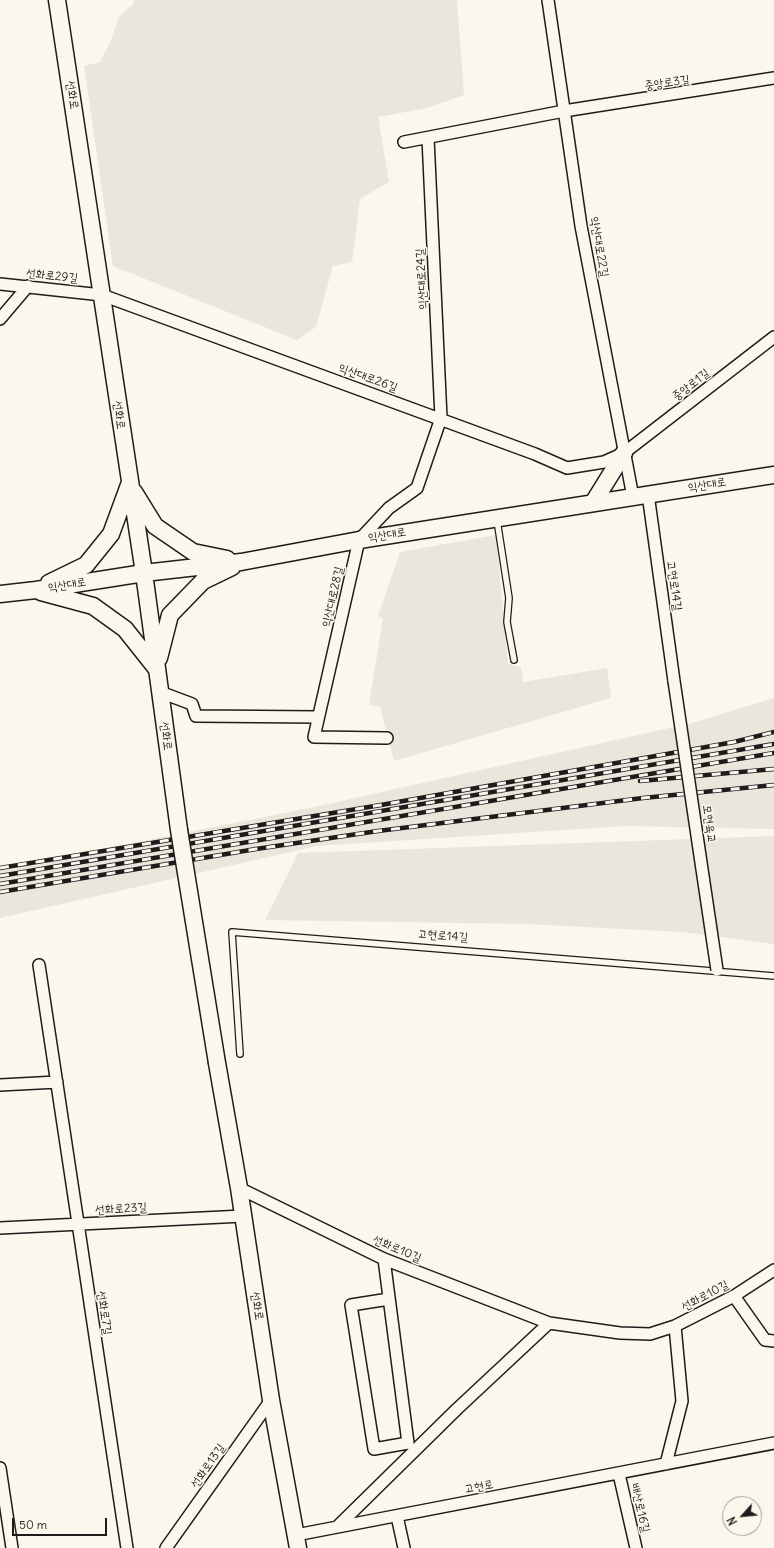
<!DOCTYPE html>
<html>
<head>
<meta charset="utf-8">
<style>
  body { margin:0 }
  #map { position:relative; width:774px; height:1548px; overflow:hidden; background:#fbf7ec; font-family:Delius,sans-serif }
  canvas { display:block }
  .north { position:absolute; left:722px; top:1496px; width:40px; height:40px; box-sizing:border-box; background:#fbf7ec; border:1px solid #a29f99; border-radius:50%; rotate:243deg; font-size:11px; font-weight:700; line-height:16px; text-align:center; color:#1c1c1c }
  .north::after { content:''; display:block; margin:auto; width:14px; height:18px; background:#1c1c1c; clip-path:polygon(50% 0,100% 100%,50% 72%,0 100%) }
  .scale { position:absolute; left:12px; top:1518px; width:95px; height:18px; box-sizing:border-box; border:2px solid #1c1c1c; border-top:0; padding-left:5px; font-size:12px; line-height:14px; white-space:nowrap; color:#1c1c1c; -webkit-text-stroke:3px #fbf7ec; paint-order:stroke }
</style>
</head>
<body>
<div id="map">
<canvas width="774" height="1548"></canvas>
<div class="north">N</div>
<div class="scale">50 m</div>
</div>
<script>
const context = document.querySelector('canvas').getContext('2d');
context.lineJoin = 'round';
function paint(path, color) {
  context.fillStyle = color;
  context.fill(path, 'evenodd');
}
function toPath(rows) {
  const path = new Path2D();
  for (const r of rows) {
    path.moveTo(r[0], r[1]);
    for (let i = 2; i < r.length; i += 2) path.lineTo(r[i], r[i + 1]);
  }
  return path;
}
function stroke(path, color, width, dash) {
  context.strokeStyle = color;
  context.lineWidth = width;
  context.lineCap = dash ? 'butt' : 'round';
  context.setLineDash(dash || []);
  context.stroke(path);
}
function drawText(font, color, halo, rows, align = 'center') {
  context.font = font + ' Delius,"Poor Story",sans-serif';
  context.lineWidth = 3;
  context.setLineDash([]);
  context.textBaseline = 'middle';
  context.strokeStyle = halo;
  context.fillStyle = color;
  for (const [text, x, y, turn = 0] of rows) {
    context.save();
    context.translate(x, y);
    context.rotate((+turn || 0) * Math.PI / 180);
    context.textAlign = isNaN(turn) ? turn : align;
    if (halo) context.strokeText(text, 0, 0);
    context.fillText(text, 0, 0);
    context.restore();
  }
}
const built = toPath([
  [134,0,457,0,464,95,427,108,378,117,389,182,360,199,352,262,333,266,316,327,297,340,113,266,84,66,100,62,110,43,119,17,134,3],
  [496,535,508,664,521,667,523,682,607,668,611,698,394,761,380,707,369,705,383,619,378,616,400,552],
  [774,698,774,829,626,826,317,846,0,918,0,869,310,808,692,723],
  [774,836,774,944,682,932,525,924,265,920,298,853]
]);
const lane = toPath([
  [497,520,509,598,507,622,514,660],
  [240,1054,232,932,774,976]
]);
const street = toPath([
  [548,0,581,226,633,497],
  [404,142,564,111,774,78],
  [0,284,102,295,535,454,567,468,604,462,624,453,774,337],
  [0,319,28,286],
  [648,494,674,681],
  [160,692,192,704,196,716,318,717],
  [387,738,314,737,359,540,389,508,417,488,441,418,428,138],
  [39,965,127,1548],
  [0,1085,57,1082],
  [239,1188,384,1259,549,1323,620,1333,650,1334,675,1326,734,1296,774,1270],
  [0,1228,243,1216],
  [384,1259,408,1443,374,1449,351,1305,389,1299],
  [734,1296,765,1340,774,1341],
  [666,1464,682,1401,675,1326],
  [0,1468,12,1548],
  [619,1474,636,1548],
  [397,1516,404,1548],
  [338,1526,457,1409,549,1323],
  [296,1535,774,1443],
  [166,1548,271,1400]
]);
const secondary = toPath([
  [57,0,144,573,179,830],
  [134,492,155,526,193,552,227,559],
  [593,503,624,453],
  [49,583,86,565,111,534,129,485],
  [41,592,93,606,125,629,156,668],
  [0,594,36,590,144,573,241,562,359,540,774,475],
  [159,658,170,615,203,581,232,567],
  [217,1063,239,1188,271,1400,298,1548]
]);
const rail = toPath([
  [640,781,774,769],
  [0,868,381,805,734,742,774,732],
  [0,876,774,744],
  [0,884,774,753],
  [0,892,256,849,378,831,643,798,774,785]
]);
const streetBridge = toPath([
  [674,681,717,970]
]);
const secondaryBridge = toPath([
  [179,830,217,1063]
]);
const streetNames = [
  ["중앙로3길",667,83,-8],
  ["선화로",72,95,81],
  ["익산대로22길",599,247,80],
  ["선화로29길",52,276,6],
  ["익산대로24길",422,279,-93],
  ["익산대로26길",368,378,20],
  ["중앙로1길",691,385,-38],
  ["선화로",119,415,82],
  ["익산대로",707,485,-9],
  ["익산대로",387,535,-9],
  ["익산대로",67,585,-9],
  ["고현로14길",674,586,82],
  ["익산대로28길",333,597,-77],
  ["선화로",166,736,82],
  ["모현육교",709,824,82],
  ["고현로14길",443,936,4],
  ["선화로23길",121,1209,-3],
  ["선화로10길",397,1249,23],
  ["선화로10길",705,1296,-28],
  ["선화로",257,1306,81],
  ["선화로7길",104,1313,81],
  ["선화로13길",208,1466,-55],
  ["고현로",479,1487,-11],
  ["배산로16길",640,1508,77]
];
paint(built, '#eae6dc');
stroke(lane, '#1c1c1c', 8);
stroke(street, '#1c1c1c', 14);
stroke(secondary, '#1c1c1c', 19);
stroke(lane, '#fbf7ec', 5.5);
stroke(street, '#fbf7ec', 11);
stroke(secondary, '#fbf7ec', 16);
stroke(rail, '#1c1c1c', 4.5);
stroke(rail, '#fbf7ec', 3, [9]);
stroke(streetBridge, '#1c1c1c', 14, []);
stroke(secondaryBridge, '#1c1c1c', 19, []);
stroke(streetBridge, '#fbf7ec', 11);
stroke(secondaryBridge, '#fbf7ec', 16);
drawText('12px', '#1c1c1c', '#fbf7ec', streetNames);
</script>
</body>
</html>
